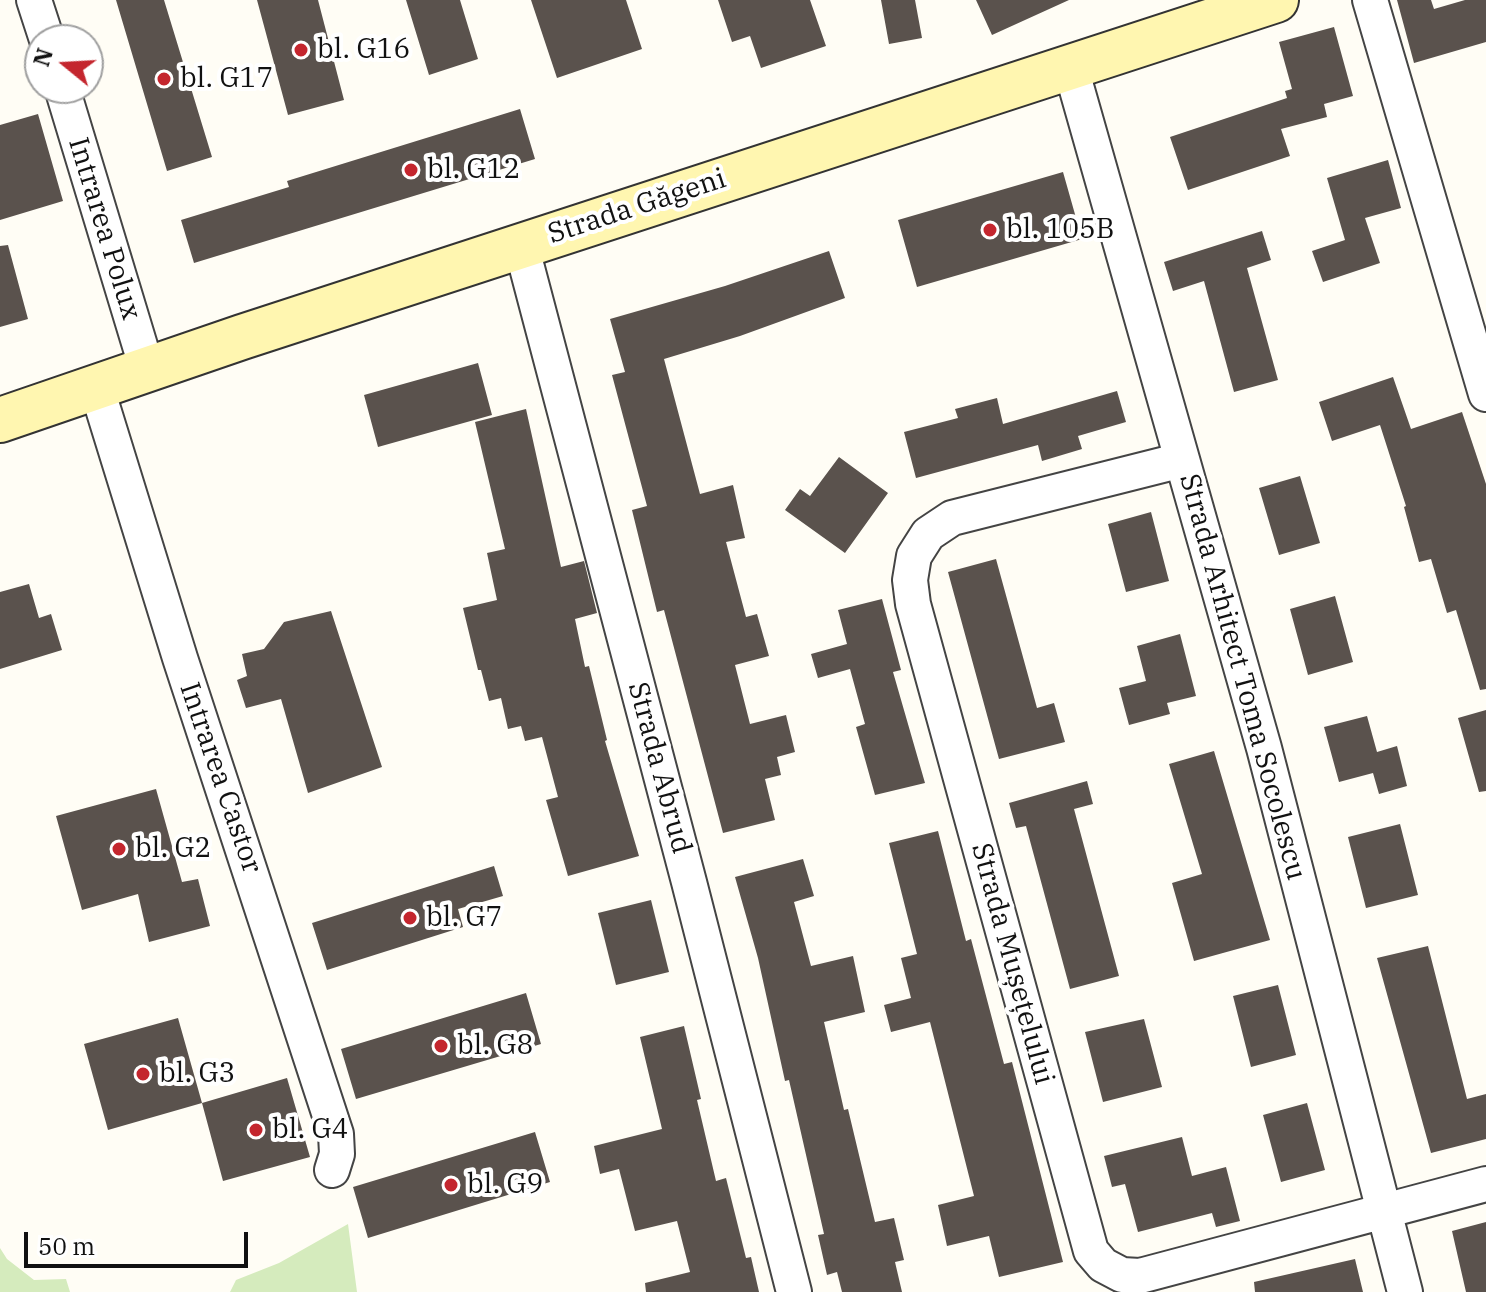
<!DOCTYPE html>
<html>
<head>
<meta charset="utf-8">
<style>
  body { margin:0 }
  #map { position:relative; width:1486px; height:1292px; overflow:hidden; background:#fffdf5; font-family:"IBM Plex Serif",serif }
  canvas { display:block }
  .north { position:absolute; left:24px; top:24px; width:80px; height:80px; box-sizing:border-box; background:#fff; border:2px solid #a0a0a0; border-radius:50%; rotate:288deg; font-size:22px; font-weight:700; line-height:32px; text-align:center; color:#111 }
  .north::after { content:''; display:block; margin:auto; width:28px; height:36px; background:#c4262e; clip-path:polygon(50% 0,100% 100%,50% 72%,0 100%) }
  .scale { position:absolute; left:24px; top:1232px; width:224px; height:36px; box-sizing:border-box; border:4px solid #111; border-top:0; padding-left:10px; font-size:24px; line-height:28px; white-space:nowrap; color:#111; -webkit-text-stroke:6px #fff; paint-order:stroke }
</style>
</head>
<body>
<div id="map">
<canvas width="1486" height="1292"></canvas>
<div class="north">N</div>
<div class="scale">50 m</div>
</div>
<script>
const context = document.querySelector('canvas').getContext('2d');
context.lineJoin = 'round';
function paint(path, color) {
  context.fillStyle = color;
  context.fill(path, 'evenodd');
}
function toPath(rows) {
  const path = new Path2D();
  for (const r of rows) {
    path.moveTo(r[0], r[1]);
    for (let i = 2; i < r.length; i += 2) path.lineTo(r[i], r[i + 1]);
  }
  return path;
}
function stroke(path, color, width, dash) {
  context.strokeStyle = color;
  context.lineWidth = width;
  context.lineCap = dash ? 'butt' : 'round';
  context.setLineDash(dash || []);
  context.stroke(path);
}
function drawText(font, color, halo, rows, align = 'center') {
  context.font = font + ' "IBM Plex Serif",serif';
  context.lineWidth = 8;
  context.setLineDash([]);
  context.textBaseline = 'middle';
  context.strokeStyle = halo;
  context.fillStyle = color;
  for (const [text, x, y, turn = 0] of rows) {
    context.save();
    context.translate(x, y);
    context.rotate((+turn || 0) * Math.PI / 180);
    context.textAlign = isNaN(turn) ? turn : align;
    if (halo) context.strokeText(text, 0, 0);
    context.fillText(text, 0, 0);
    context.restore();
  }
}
const green = toPath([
  [348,1224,357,1292,230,1292,236,1280,279,1263],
  [0,1248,7,1259,34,1280,66,1279,70,1292,0,1292]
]);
const building = toPath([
  [116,0,164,0,212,157,167,171],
  [257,0,318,0,344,100,288,115],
  [406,0,460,0,478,59,429,75],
  [531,0,626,0,642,49,557,78],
  [718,0,810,0,826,46,761,68,750,36,732,42],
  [881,0,915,0,922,38,889,44],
  [976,0,1069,0,992,35],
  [1397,0,1431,0,1434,9,1465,0,1486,0,1486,42,1414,63],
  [1334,27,1353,96,1324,104,1327,117,1281,129,1290,156,1188,190,1170,137,1287,98,1285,91,1292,89,1279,42],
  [520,109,535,159,194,263,181,220,289,187,287,181],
  [38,114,63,201,0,220,0,125],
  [1388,160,1401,208,1365,218,1380,263,1323,282,1312,251,1345,240,1327,178],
  [1063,172,1082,239,917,287,898,220],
  [1262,231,1271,260,1247,268,1278,380,1234,392,1204,281,1173,291,1164,262],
  [8,245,28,319,0,327,0,246],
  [829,251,845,298,740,336,664,359,700,494,733,485,745,538,726,542,746,617,757,614,769,656,735,665,750,724,786,715,795,752,777,757,781,775,765,779,775,820,723,833,664,610,657,612,632,510,647,506,612,375,625,372,610,319,725,286],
  [478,363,492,415,378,447,364,395],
  [1393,377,1411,429,1462,412,1486,484,1486,689,1480,690,1456,610,1447,613,1431,559,1419,562,1404,507,1406,506,1380,425,1332,441,1319,402],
  [1117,391,1126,422,1078,436,1082,449,1042,461,1038,445,916,478,904,432,958,418,955,409,997,398,1003,424],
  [526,409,561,567,584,561,597,613,575,619,585,667,589,666,607,740,605,741,639,856,568,876,546,800,558,797,542,737,525,741,521,726,508,729,501,698,489,701,481,670,478,670,463,608,497,600,487,553,505,549,475,422],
  [839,457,888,493,845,553,785,510,800,489,810,496],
  [1300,476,1320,543,1279,555,1259,488],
  [1151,512,1169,581,1126,592,1108,524],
  [996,559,1037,708,1054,703,1065,742,999,759,948,572],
  [29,584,39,618,51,614,62,650,0,669,0,592],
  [1335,596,1353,662,1308,675,1290,609],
  [882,599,901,670,893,672,925,783,875,795,856,727,865,724,850,669,818,678,811,654,847,644,838,610],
  [331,611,382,767,308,793,281,699,246,708,237,680,247,676,242,654,264,649,284,622],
  [1180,634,1196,696,1167,703,1170,714,1129,725,1119,688,1146,681,1137,646],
  [1486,710,1486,791,1479,792,1458,718],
  [1367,716,1377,752,1397,746,1407,786,1379,794,1373,773,1339,782,1324,727],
  [1214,751,1270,940,1194,961,1172,883,1202,874,1169,764],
  [1087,781,1093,804,1074,809,1119,976,1070,989,1026,826,1016,828,1009,803],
  [156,789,182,882,198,879,210,926,149,942,138,894,82,910,56,816],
  [1400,824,1418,895,1366,908,1348,837],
  [938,831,966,941,971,939,1004,1064,1012,1062,1063,1262,999,1277,989,1236,947,1246,938,1205,974,1196,930,1022,891,1032,884,1005,911,998,901,958,917,954,889,843],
  [803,859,814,896,794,902,811,966,853,956,865,1012,824,1022,844,1110,848,1109,875,1222,894,1218,904,1260,895,1262,902,1292,842,1292,837,1272,827,1275,818,1235,824,1234,789,1080,785,1081,758,958,735,877],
  [494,866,503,896,458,909,463,927,327,970,312,923],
  [651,900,669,972,616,985,598,913],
  [1428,946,1467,1099,1486,1094,1486,1139,1431,1153,1377,958],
  [1278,985,1296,1055,1251,1067,1233,996],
  [526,993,541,1044,356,1099,341,1049],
  [178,1018,202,1103,108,1130,84,1044],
  [1144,1019,1162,1087,1103,1102,1085,1032],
  [684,1026,701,1099,697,1100,716,1181,726,1178,746,1258,751,1257,759,1292,646,1292,645,1283,690,1272,677,1221,635,1231,619,1169,600,1174,594,1146,662,1129,640,1037],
  [287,1078,310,1157,223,1181,202,1103],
  [1307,1103,1325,1170,1281,1182,1263,1115],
  [535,1132,550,1182,368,1238,353,1187],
  [1182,1137,1192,1176,1226,1167,1240,1221,1216,1227,1212,1213,1138,1232,1125,1184,1112,1187,1104,1156],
  [1486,1222,1486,1292,1466,1292,1452,1231],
  [1355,1259,1363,1292,1255,1292,1254,1282]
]);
const minor = toPath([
  [34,0,47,40],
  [1370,0,1486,394],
  [1070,65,1264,748,1405,1292],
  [62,88,147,369],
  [521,245,689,882,794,1292],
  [96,386,180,658,336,1134,337,1154,332,1170],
  [1182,460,952,518,928,534,914,556,910,580,913,604,1091,1251,1103,1265,1122,1275,1140,1276,1486,1184]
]);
const secondary = toPath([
  [0,420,242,337,1276,0]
]);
const markers = [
  [301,50,8,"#c4262e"],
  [164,79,8,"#c4262e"],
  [411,170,8,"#c4262e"],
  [990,230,8,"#c4262e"],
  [119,849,8,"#c4262e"],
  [410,918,8,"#c4262e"],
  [441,1046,8,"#c4262e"],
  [143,1074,8,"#c4262e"],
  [256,1130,8,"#c4262e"],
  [451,1185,8,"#c4262e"]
];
const poiNames = [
  ["bl. G16",317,50],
  ["bl. G17",180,79],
  ["bl. G12",427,170],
  ["bl. 105B",1006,230],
  ["bl. G2",135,849],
  ["bl. G7",426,918],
  ["bl. G8",457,1046],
  ["bl. G3",159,1074],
  ["bl. G4",272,1130],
  ["bl. G9",467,1185]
];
const streetNames = [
  ["Strada Găgeni",637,207,-18],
  ["Intrarea Polux",104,229,73],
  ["Strada Arhitect Toma Socolescu",1242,677,75],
  ["Strada Abrud",659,768,75],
  ["Intrarea Castor",220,778,71],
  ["Strada Mușețelului",1012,964,75]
];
paint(green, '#d5ebbd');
paint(building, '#5a524d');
stroke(minor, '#444', 38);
stroke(secondary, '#333', 48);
stroke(minor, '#fff', 34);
stroke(secondary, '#fff6b0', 44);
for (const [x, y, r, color] of markers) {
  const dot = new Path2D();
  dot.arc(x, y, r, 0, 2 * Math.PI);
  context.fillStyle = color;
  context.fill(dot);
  stroke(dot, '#fff', 3);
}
drawText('28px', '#111', '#fff', poiNames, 'left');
drawText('28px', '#111', '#fff', streetNames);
</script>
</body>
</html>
